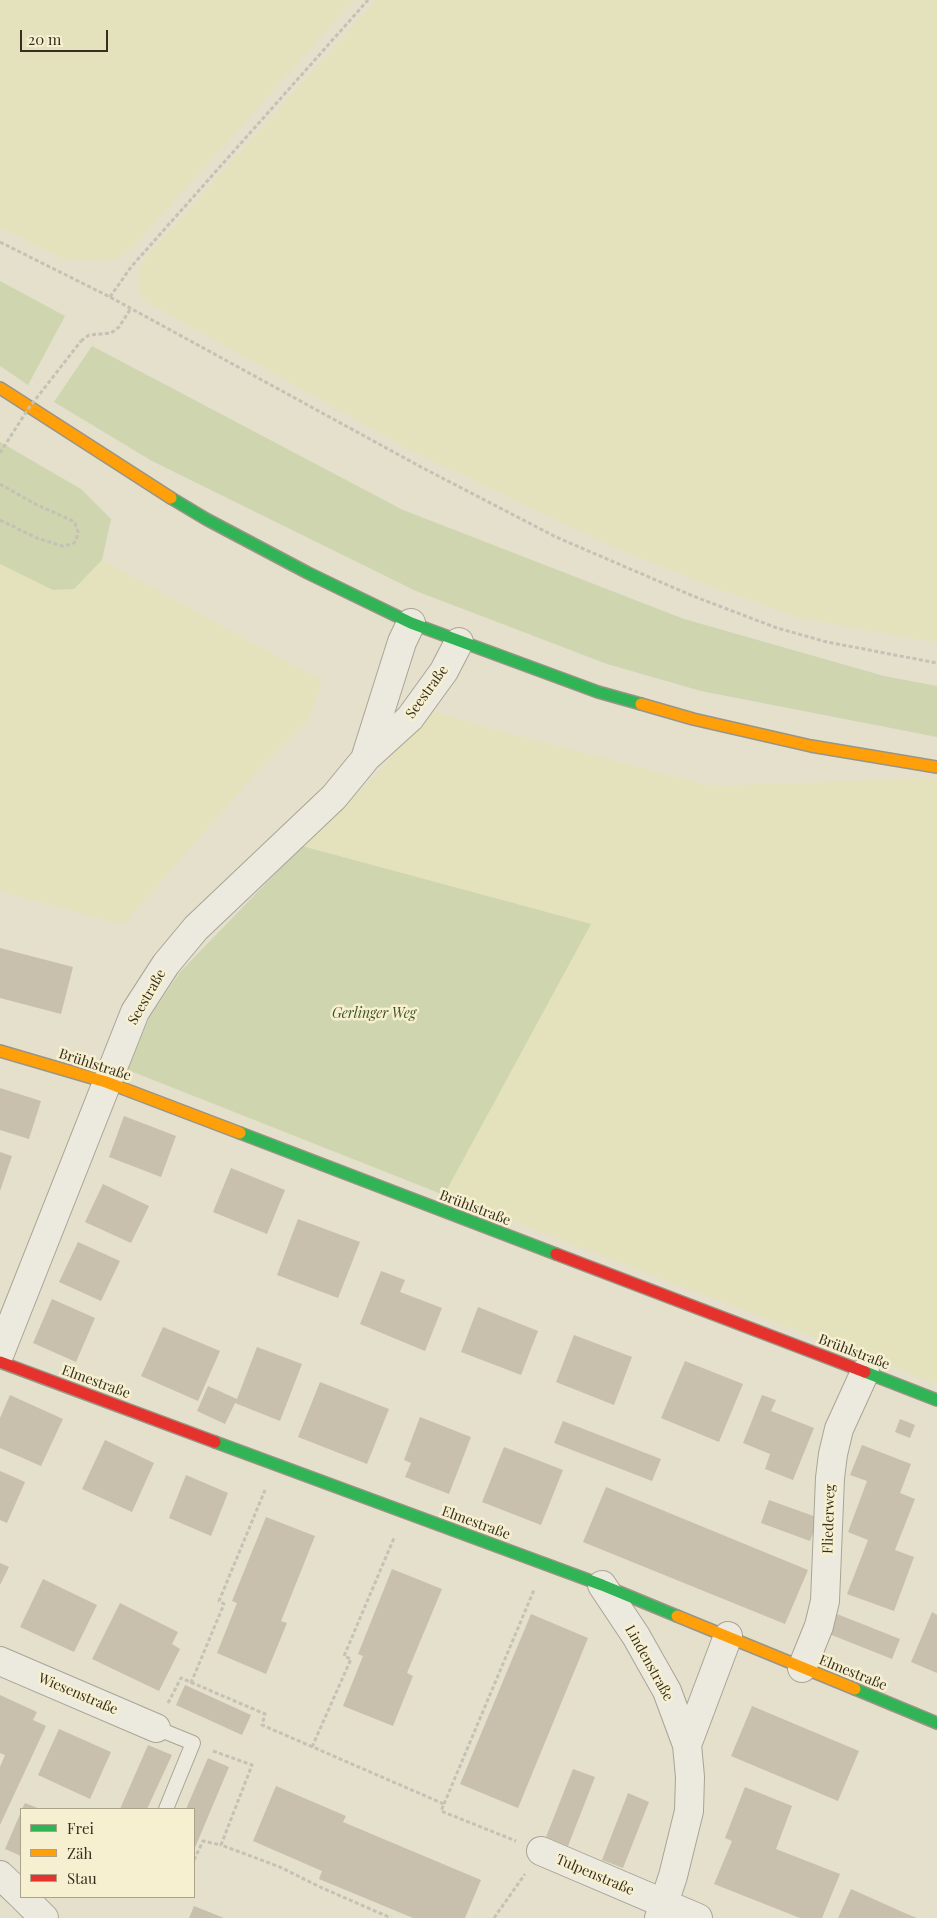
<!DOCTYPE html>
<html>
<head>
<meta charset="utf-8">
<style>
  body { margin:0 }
  #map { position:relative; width:937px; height:1918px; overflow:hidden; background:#e4e0cc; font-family:"Playfair Display",serif }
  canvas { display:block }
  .legend { position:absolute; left:20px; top:1808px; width:175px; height:90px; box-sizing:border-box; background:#f6f0d1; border:1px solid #aaa289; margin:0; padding:6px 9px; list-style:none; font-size:15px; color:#372e1d }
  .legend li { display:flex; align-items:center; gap:10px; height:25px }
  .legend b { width:25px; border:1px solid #aaa289 }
  .scale { position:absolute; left:20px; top:30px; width:88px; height:22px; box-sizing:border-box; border:2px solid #372e1d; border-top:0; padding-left:6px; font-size:15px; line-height:18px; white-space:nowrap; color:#372e1d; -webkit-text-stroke:4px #f6f0d1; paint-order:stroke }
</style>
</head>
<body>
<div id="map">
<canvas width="937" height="1918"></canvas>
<ul class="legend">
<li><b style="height:6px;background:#30b455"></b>Frei</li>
<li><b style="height:6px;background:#ff9f0a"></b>Zäh</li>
<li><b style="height:6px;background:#e5322d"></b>Stau</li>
</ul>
<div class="scale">20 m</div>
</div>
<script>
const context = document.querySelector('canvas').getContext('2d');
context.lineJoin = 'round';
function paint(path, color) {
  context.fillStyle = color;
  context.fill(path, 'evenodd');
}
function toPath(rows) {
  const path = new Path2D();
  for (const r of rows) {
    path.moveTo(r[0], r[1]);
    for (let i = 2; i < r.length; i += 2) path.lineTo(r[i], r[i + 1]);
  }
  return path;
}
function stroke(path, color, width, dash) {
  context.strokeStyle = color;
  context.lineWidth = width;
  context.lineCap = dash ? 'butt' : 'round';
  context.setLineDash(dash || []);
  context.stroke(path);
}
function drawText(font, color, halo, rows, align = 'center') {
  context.font = font + ' "Playfair Display",serif';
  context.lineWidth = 5;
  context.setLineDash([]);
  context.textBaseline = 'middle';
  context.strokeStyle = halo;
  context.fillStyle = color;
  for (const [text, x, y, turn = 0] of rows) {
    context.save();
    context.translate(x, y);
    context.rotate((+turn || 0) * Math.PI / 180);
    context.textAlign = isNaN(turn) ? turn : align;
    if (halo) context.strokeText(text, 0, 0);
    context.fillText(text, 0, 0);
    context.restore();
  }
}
const farmland = toPath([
  [0,0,354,0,131,249,118,258,103,261,63,259,0,227],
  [376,0,937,0,937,643,800,618,706,584,609,545,410,450,142,299,137,273,146,257],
  [102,560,322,681,310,718,264,764,123,925,0,891,0,564,53,590,74,589],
  [431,710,492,729,712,786,937,778,937,1384,444,1195,590,924,302,846,381,769]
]);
const green = toPath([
  [0,281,65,316,28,385,0,366],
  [92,346,403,510,684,619,884,676,937,686,937,737,701,691,607,664,416,591,152,461,54,402],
  [0,442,81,489,111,519,102,560,74,589,53,590,0,564],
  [302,846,591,924,444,1195,128,1070,149,1018,180,972]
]);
const building = toPath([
  [0,948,73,967,61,1014,0,998],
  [0,1088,41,1101,29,1139,0,1130],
  [124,1116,176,1136,161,1177,109,1157],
  [0,1152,12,1156,0,1191],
  [231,1168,285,1190,267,1234,213,1212],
  [103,1184,149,1206,131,1243,85,1222],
  [298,1219,360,1242,338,1298,277,1275],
  [78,1242,120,1261,101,1301,59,1282],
  [381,1271,405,1280,400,1292,442,1308,425,1351,360,1324],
  [52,1299,95,1318,76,1362,33,1343],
  [478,1307,538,1331,521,1375,461,1352],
  [163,1327,220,1351,198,1401,141,1376],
  [574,1335,632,1357,614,1405,556,1382],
  [257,1347,302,1364,280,1421,235,1403,225,1424,197,1411,208,1386,237,1399],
  [685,1361,743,1384,719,1442,661,1418],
  [320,1382,389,1409,367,1464,298,1437],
  [10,1395,63,1419,41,1466,0,1448,0,1418],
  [762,1395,776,1400,771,1411,814,1428,793,1480,765,1469,770,1454,743,1443],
  [420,1417,471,1437,449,1494,405,1477,411,1463,404,1460],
  [900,1419,915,1425,910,1438,895,1432],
  [563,1421,661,1459,652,1481,554,1443],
  [105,1440,154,1463,132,1512,82,1489],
  [862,1445,911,1464,900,1493,915,1499,895,1550,914,1557,894,1611,847,1594,868,1540,848,1532,867,1481,850,1475],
  [504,1447,563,1470,541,1525,482,1502],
  [0,1471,25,1482,7,1523,0,1520],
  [186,1475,228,1493,211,1536,169,1518],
  [606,1487,808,1570,785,1624,583,1542],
  [769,1500,819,1518,810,1541,761,1523],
  [266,1517,315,1536,281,1621,287,1623,266,1674,217,1653,237,1603,232,1601],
  [0,1563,9,1567,0,1585],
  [392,1569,442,1589,407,1673,413,1676,393,1726,343,1706,363,1656,358,1654],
  [43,1579,97,1605,74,1652,20,1627],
  [120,1603,178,1632,172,1644,180,1649,159,1691,92,1659],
  [832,1612,900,1639,892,1659,824,1632],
  [932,1612,937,1615,937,1673,911,1662],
  [531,1614,588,1638,518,1808,460,1784],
  [185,1685,251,1715,242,1735,176,1705],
  [0,1695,37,1712,33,1720,46,1726,0,1825,0,1767,5,1755,0,1753],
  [752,1706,859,1751,838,1801,731,1756],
  [59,1729,111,1752,90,1799,38,1775],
  [148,1745,172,1755,147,1809,120,1809],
  [208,1758,229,1767,194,1850,194,1809,186,1809],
  [573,1769,595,1777,568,1846,546,1837],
  [276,1786,346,1816,343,1822,481,1880,465,1918,413,1918,319,1879,322,1871,253,1841],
  [745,1787,792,1806,776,1849,840,1874,822,1918,800,1918,714,1884,732,1841,725,1838],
  [628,1793,649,1802,623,1868,602,1860],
  [25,1803,40,1809,22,1809],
  [21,1812,21,1856,5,1849],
  [851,1889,907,1914,917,1918,838,1918],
  [194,1906,224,1918,189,1918]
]);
const path = toPath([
  [0,242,110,297,421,467,556,537,693,596,777,628,827,642,937,663],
  [110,297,131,267,368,0],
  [81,341,89,335,111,333,119,327,131,308],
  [0,484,37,505,71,520,75,523,78,532,76,541,72,544,62,546,37,538,0,520],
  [191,1683,224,1604,219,1601,265,1490],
  [168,1703,181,1678,265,1714,262,1725,444,1804,441,1811,516,1841],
  [312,1747,351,1659,344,1656,394,1538],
  [213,1751,252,1765,221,1845,280,1867,320,1887,391,1918],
  [444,1804,534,1590],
  [194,1860,203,1841,221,1845],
  [494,1918,525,1874]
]);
const lane = toPath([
  [156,1728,193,1743,166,1809]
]);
const street = toPath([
  [366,756,402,642,411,623],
  [0,1353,135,1012,166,964,196,928,334,797,366,758,410,718,444,671,459,642],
  [602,1585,636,1636,667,1691,687,1745],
  [0,1661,156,1728],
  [802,1668,819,1626,825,1601,830,1478,833,1454,839,1429,865,1372],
  [541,1851,698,1918],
  [0,1875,21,1895],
  [23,1897,44,1918],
  [659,1918,673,1876,689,1811,690,1777,687,1745,728,1636]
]);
const fast = toPath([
  [171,498,206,519,308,573,411,623,598,692,641,704],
  [240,1133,556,1254],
  [865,1372,937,1400],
  [215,1442,602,1585,677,1616],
  [855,1689,937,1723]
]);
const slow = toPath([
  [0,388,171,498],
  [641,704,693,719,811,746,937,767],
  [0,1051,106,1082,240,1133],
  [677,1616,855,1689]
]);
const jam = toPath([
  [556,1254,865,1372],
  [0,1362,215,1442]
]);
const pathBridge = toPath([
  [0,453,28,409,81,341]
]);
const streetNames = [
  ["Seestraße",427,692,-54],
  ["Seestraße",147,997,-60],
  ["Brühlstraße",95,1065,18],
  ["Brühlstraße",475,1208,21],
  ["Brühlstraße",854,1352,21],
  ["Elmestraße",96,1382,20],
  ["Fliederweg",829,1519,-88],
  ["Elmestraße",476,1523,20],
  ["Lindenstraße",649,1663,61],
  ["Elmestraße",853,1673,22],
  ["Wiesenstraße",78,1694,23],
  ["Tulpenstraße",595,1875,23]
];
const parkNames = [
  ["Gerlinger Weg",374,1014]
];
paint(farmland, '#e4e2bc');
paint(green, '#cfd5ae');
paint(building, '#c8bfad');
stroke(lane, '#a9a495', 16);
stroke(street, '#a9a495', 30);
stroke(fast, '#999485', 14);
stroke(slow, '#999485', 14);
stroke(jam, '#999485', 14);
stroke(path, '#c5c1b4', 3, [4, 2.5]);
stroke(lane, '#ece9de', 14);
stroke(street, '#ece9de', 28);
stroke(fast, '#30b455', 11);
stroke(slow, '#ff9f0a', 11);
stroke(jam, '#e5322d', 11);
stroke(pathBridge, '#c5c1b4', 3, [4, 2.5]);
drawText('14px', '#372e1d', '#f6f0d1', streetNames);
drawText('italic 14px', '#415424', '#f6f0d1', parkNames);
</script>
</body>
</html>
